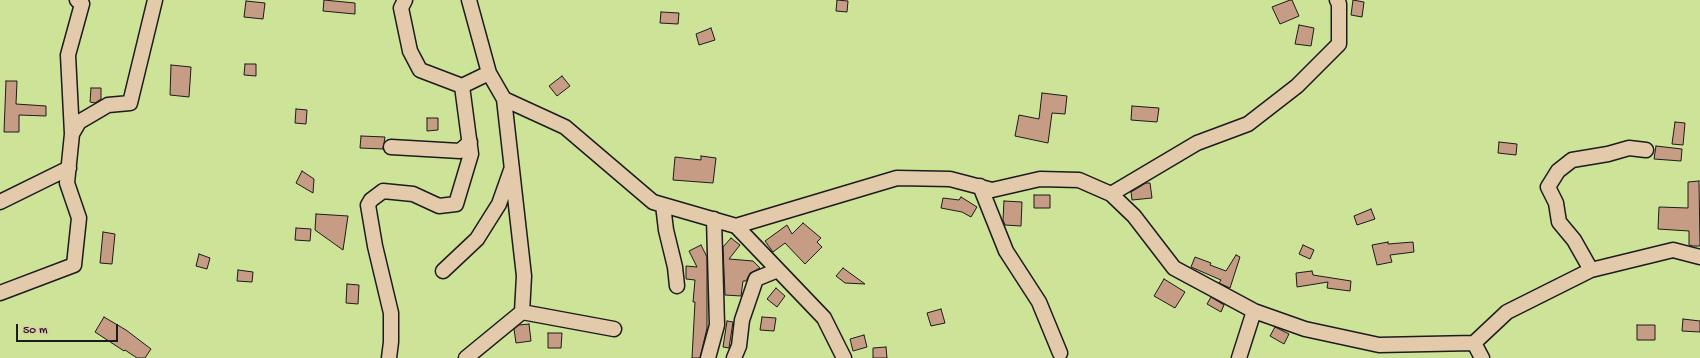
<!DOCTYPE html>
<html>
<head>
<meta charset="utf-8">
<style>
  body { margin:0 }
  #map { position:relative; width:1700px; height:358px; overflow:hidden; background:#e3c4a5; font-family:"Gochi Hand",sans-serif }
  canvas { display:block }
  .scale { position:absolute; left:16px; top:324px; width:102px; height:18px; box-sizing:border-box; border:2px solid #1c1c1c; border-top:0; padding-left:5px; font-size:12px; line-height:14px; white-space:nowrap; color:#1c1c1c; -webkit-text-stroke:3px #e2caab; paint-order:stroke }
</style>
</head>
<body>
<div id="map">
<canvas width="1700" height="358"></canvas>
<div class="scale">50 m</div>
</div>
<script>
const context = document.querySelector('canvas').getContext('2d');
context.lineJoin = 'round';
function paint(path, color) {
  context.fillStyle = color;
  context.fill(path, 'evenodd');
}
function toPath(rows) {
  const path = new Path2D();
  for (const r of rows) {
    path.moveTo(r[0], r[1]);
    for (let i = 2; i < r.length; i += 2) path.lineTo(r[i], r[i + 1]);
  }
  return path;
}
function stroke(path, color, width, dash) {
  context.strokeStyle = color;
  context.lineWidth = width;
  context.lineCap = dash ? 'butt' : 'round';
  context.setLineDash(dash || []);
  context.stroke(path);
}
const green = toPath([
  [0,0,1700,0,1700,358,0,358]
]);
const building = toPath([
  [324,0,355,3,355,14,323,11,324,0],
  [837,0,848,1,847,12,836,11,837,0],
  [1290,0,1292,0,1299,16,1280,24,1272,7,1290,0],
  [1353,0,1364,2,1362,17,1351,15,1353,0],
  [246,1,265,3,263,19,244,17,246,1],
  [661,12,679,13,678,24,660,23,661,12],
  [1299,25,1314,28,1311,46,1295,44,1299,25],
  [711,28,715,40,699,45,696,34,711,28],
  [245,64,256,64,256,76,244,75,245,64],
  [171,65,191,67,189,97,170,95,171,65],
  [562,76,570,86,557,96,549,86,562,76],
  [6,81,17,81,16,104,46,106,46,116,19,115,19,132,4,132,6,81],
  [91,88,101,88,101,99,95,103,90,102,91,88],
  [1042,93,1067,96,1065,114,1052,113,1048,143,1015,136,1019,115,1039,119,1042,93],
  [1132,106,1159,108,1157,122,1131,120,1132,106],
  [296,109,307,110,306,124,295,123,296,109],
  [427,118,438,118,438,130,427,131,427,118],
  [1675,122,1685,123,1683,145,1672,144,1675,122],
  [361,136,385,137,383,149,360,148,361,136],
  [1499,142,1517,144,1516,155,1498,153,1499,142],
  [1656,146,1682,149,1681,161,1654,159,1656,146],
  [701,156,716,158,713,183,673,180,675,157,701,160,701,156],
  [302,171,314,179,313,193,296,183,302,171],
  [1699,181,1700,246,1693,246,1689,245,1689,231,1658,229,1659,207,1688,208,1688,182,1699,181],
  [1146,183,1150,183,1152,198,1132,200,1131,192,1146,183],
  [1034,195,1050,195,1050,208,1034,208,1034,195],
  [961,197,977,207,971,217,962,212,941,208,943,198,959,200,961,197],
  [1004,201,1022,202,1021,226,1005,225,1003,220,1004,201],
  [1371,209,1375,219,1357,225,1354,216,1371,209],
  [316,214,348,216,343,250,315,230,316,214],
  [803,223,821,238,817,242,822,247,805,264,785,243,773,252,765,241,787,225,792,234,803,223],
  [296,228,311,229,310,241,295,240,296,228],
  [103,232,115,234,112,264,100,263,103,232],
  [731,238,740,245,729,259,753,261,760,268,750,273,746,281,743,281,741,296,725,295,723,247,731,238],
  [1388,242,1388,244,1413,242,1414,252,1390,255,1392,262,1377,265,1372,245,1388,242],
  [701,245,707,257,707,328,700,358,692,358,695,302,693,302,695,280,686,279,686,266,697,267,689,251,701,245],
  [1303,245,1314,250,1310,259,1299,254,1303,245],
  [199,254,210,258,207,269,196,266,199,254],
  [1236,255,1240,257,1230,288,1219,283,1221,280,1191,267,1195,257,1211,263,1210,265,1226,271,1236,255],
  [843,268,865,284,845,283,836,276,843,268],
  [238,270,253,272,252,282,237,281,238,270],
  [1312,271,1313,275,1351,281,1350,291,1327,288,1328,282,1297,287,1296,273,1312,271],
  [1164,279,1185,292,1175,308,1154,296,1164,279],
  [347,284,359,285,358,304,346,303,347,284],
  [776,288,785,296,777,307,767,299,776,288],
  [1211,297,1224,305,1221,312,1207,304,1211,297],
  [941,309,945,323,931,326,927,313,941,309],
  [104,317,126,330,151,349,145,358,137,358,125,350,124,351,95,332,104,317],
  [762,317,776,318,774,331,760,330,762,317],
  [1683,319,1700,321,1700,332,1682,331,1683,319],
  [727,321,733,322,729,348,723,347,727,321],
  [529,324,531,341,516,343,514,329,519,325,529,324],
  [1637,325,1655,325,1655,340,1637,340,1637,325],
  [1275,327,1289,334,1284,344,1270,336,1275,327],
  [548,333,562,333,561,348,548,348,548,333],
  [864,335,867,347,853,351,850,339,864,335],
  [886,347,887,358,873,358,873,348,886,347]
]);
const street = toPath([
  [405,0,401,8,410,51,420,70,462,86],
  [469,0,489,73,504,99,565,127,653,202,736,226,897,178,950,179,992,190,1040,179,1079,180,1111,194,1134,216,1174,268,1254,311,1305,329,1379,345,1474,343,1482,358],
  [72,134,79,122,108,105,130,103,155,0],
  [391,147,460,151,470,142],
  [980,186,1006,251,1039,302,1060,353],
  [1111,194,1197,143,1248,124,1297,86,1339,44,1339,4,1337,0],
  [0,202,69,168],
  [663,205,666,230,675,267,677,286],
  [736,226,824,318,844,358],
  [1591,270,1574,240,1559,222,1556,203,1548,187,1558,171,1572,160,1608,154,1629,148,1646,150],
  [443,271,477,239,499,204,511,170],
  [0,293,74,265,79,218,67,183,72,134,68,55,82,4,77,0],
  [522,312,614,329],
  [1474,343,1507,312,1591,270,1673,250,1700,257],
  [389,358,391,342,391,313,375,246,368,205,371,200,383,191,413,194,439,206,456,204,471,154,462,86,489,73],
  [466,358,522,312,524,276,504,99],
  [708,358,717,325,714,219],
  [734,358,739,346,742,320,756,279,778,270],
  [1239,358,1254,311]
]);
paint(green, '#cde398');
paint(building, '#c69d84');
stroke(building, '#1c1c1c', 1);
stroke(street, '#1c1c1c', 17);
stroke(street, '#e2caab', 14);
</script>
</body>
</html>
